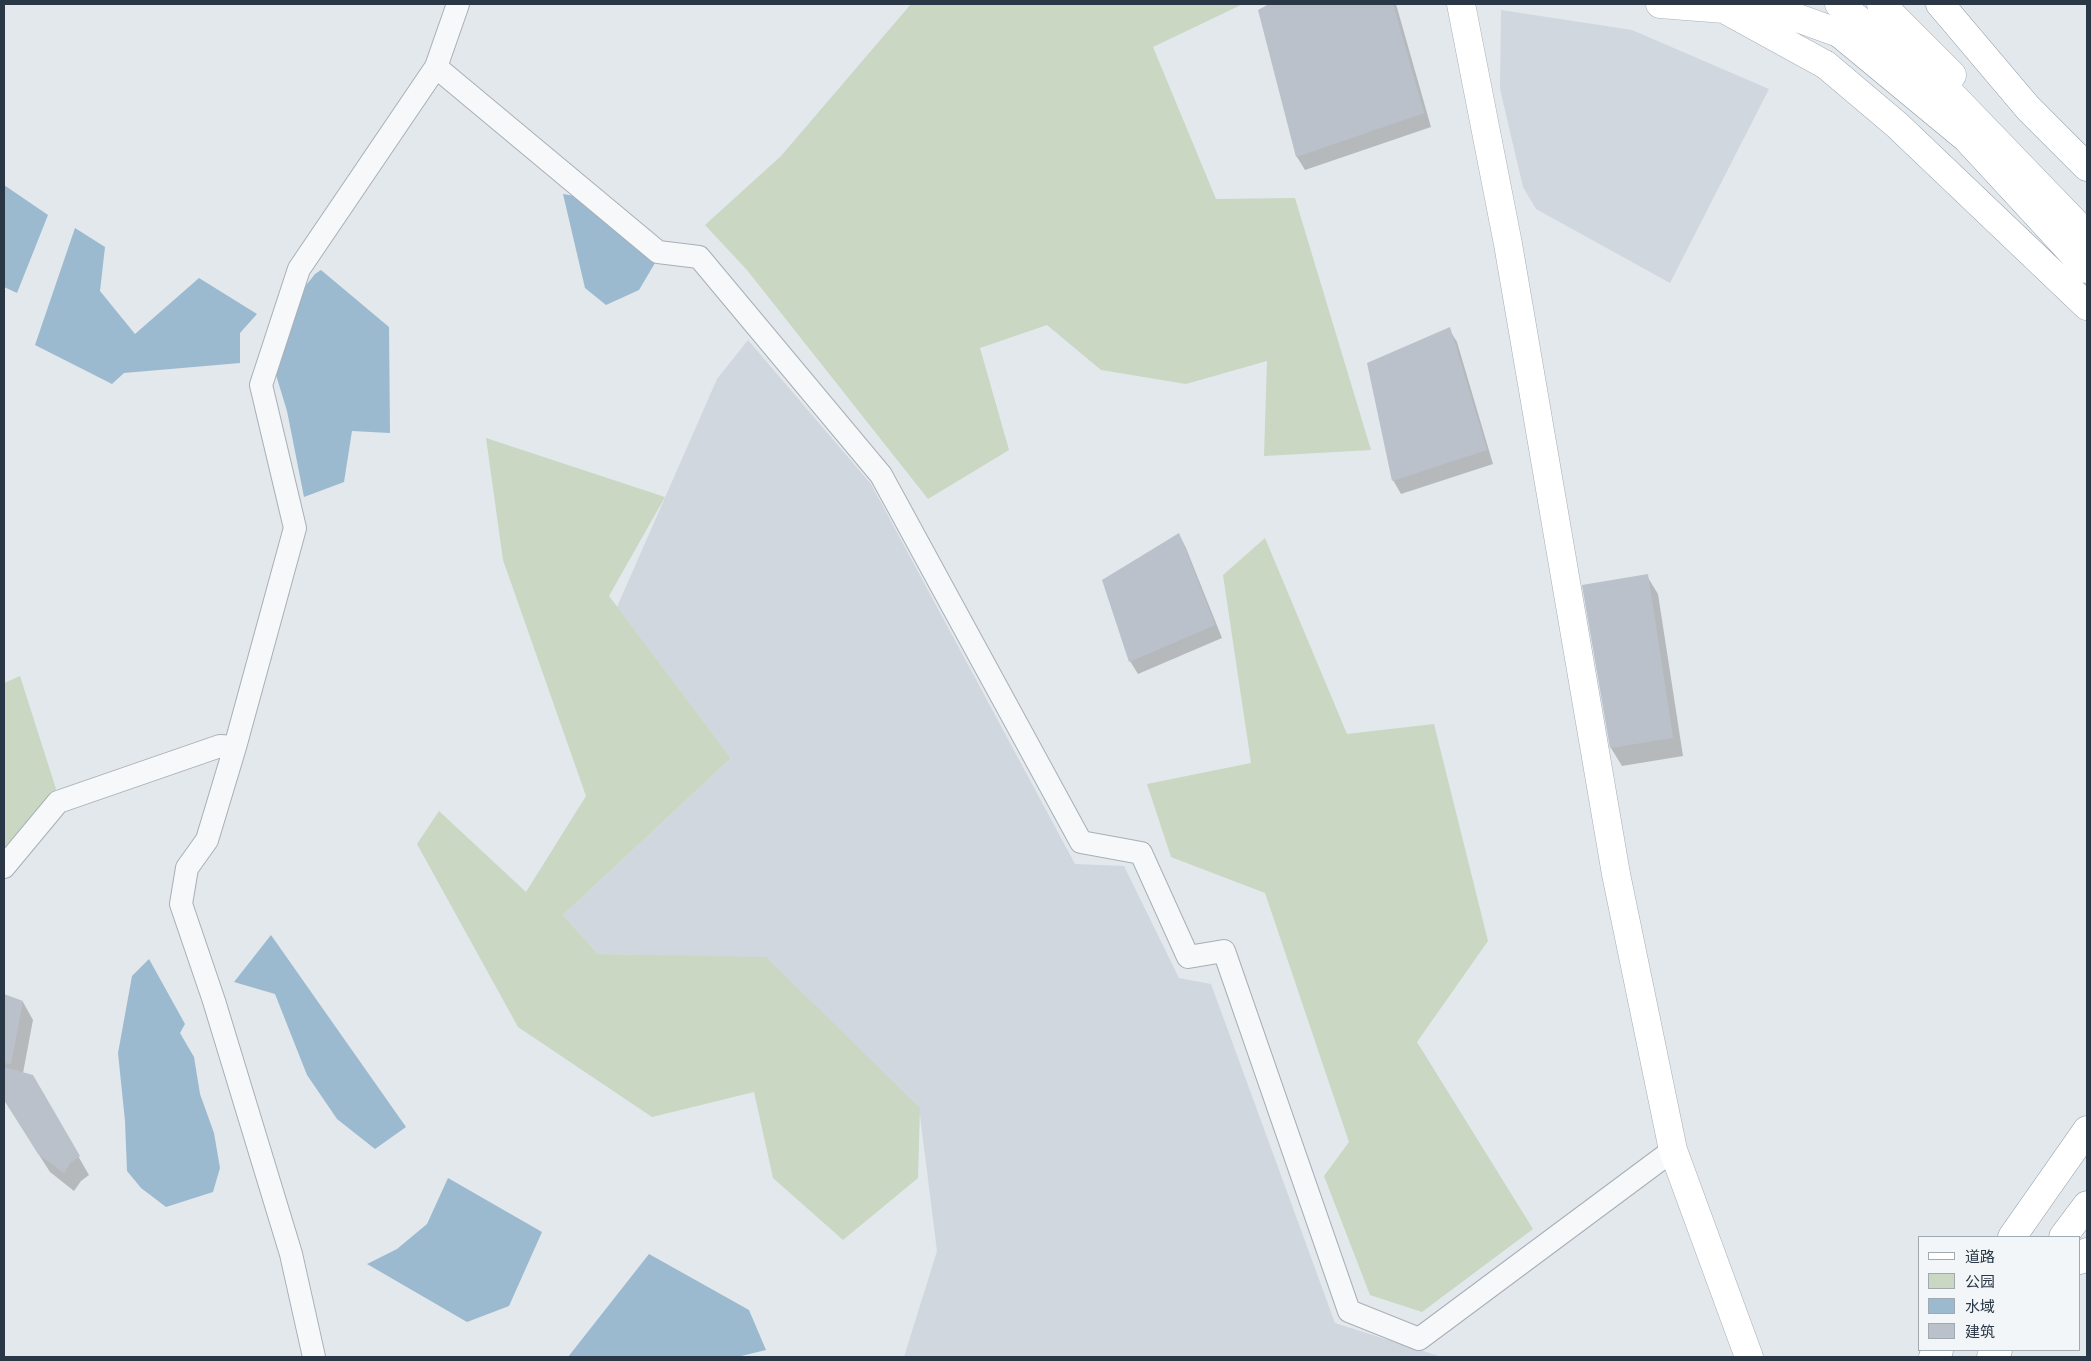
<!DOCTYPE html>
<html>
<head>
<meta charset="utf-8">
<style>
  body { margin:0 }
  #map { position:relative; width:2091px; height:1361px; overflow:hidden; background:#e3e8ec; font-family:"Work Sans","Noto Sans SC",sans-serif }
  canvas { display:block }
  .frame { position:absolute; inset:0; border:5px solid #293746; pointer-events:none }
  .legend { position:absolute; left:1918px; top:1236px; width:162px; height:115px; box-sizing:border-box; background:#f3f6f9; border:1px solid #a2aab1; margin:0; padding:6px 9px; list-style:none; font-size:15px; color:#293746 }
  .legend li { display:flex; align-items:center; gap:10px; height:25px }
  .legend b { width:25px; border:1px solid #a2aab1 }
</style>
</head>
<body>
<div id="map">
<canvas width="2091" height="1361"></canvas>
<div class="frame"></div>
<ul class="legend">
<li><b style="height:6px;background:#fff"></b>道路</li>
<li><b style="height:14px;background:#cad7c3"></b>公园</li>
<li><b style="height:14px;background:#9bbacf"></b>水域</li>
<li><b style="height:14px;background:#bac1cb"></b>建筑</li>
</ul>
</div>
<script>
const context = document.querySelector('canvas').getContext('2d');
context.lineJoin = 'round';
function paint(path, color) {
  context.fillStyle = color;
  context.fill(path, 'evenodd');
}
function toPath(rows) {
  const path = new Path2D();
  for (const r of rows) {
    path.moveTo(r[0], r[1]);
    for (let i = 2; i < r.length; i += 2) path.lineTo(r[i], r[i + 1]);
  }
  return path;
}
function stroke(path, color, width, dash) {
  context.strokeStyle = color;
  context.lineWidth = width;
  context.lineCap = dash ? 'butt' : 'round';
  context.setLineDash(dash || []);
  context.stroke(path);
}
const built = toPath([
  [1501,10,1632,30,1769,89,1670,283,1536,209,1523,187,1500,89],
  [748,340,871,484,1075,864,1124,866,1179,978,1211,984,1335,1323,1442,1357,904,1357,937,1251,919,1108,766,958,598,954,563,915,731,758,617,607,717,379]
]);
const green = toPath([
  [911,4,1243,4,1153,47,1216,199,1295,198,1371,450,1264,456,1267,361,1186,384,1101,370,1047,325,980,348,1009,450,928,499,747,270,705,225,781,156],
  [486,438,665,497,609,596,731,758,563,915,598,954,766,957,920,1108,918,1178,843,1240,773,1178,754,1092,652,1117,518,1027,417,844,439,811,526,892,586,796,503,560],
  [1265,538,1347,734,1434,724,1488,941,1417,1042,1533,1229,1422,1312,1370,1295,1324,1176,1349,1142,1265,893,1171,857,1147,784,1251,763,1223,575],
  [20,676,56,789,4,850,4,683]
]);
const water = toPath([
  [4,185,48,215,17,293,4,287],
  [563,194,575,196,655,263,639,290,606,305,585,288],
  [75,228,105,247,100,291,135,334,199,278,257,314,240,333,240,363,124,373,112,384,35,345],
  [321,270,389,327,390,433,352,431,344,482,304,497,287,411,276,375,303,289,315,274],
  [271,935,406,1127,375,1149,337,1119,307,1075,275,994,234,982],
  [149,959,185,1024,180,1033,194,1057,200,1094,214,1133,220,1168,213,1192,166,1207,141,1188,127,1171,125,1121,118,1053,132,976],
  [448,1178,542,1232,509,1306,467,1322,367,1264,397,1249,427,1224],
  [649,1254,749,1310,766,1350,737,1357,568,1357]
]);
const shadow = toPath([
  [1271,4,1396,4,1431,127,1305,170,1297,157,1260,10],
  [1449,329,1457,342,1493,464,1401,494,1393,480],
  [1179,534,1186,548,1222,638,1138,674,1130,661],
  [1647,576,1658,594,1683,756,1622,766,1611,748],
  [4,995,23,1002,33,1020,23,1073,32,1076,89,1175,81,1181,74,1191,50,1172,4,1100]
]);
const building = toPath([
  [1269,4,1393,4,1424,113,1296,157,1258,10],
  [1450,327,1487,450,1392,481,1367,363],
  [1179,533,1215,625,1129,662,1102,580],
  [1648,574,1673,738,1610,748,1582,585],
  [4,994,23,1001,11,1064,4,1063],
  [4,1067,33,1075,80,1156,70,1163,64,1173,38,1154,4,1099]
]);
const minor = toPath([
  [436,67,658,252,699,257,881,475,1081,842,1141,853,1188,957,1224,951,1349,1311,1419,1339,1673,1150],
  [235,747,295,528,261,385,299,269,436,67,458,4],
  [4,867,58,802,220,746,235,747,207,840,187,868,181,904,214,1001,291,1254,314,1357]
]);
const secondary = toPath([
  [1461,4,1508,244,1616,874,1673,1150,1749,1357],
  [1660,4,1724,9,1826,65],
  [1759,4,1839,33]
]);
const primary = toPath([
  [1839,4,1952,95,2087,235],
  [1881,4,1952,75]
]);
const motorway = toPath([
  [1940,4,2028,108,2087,167],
  [1839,33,1966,138,2087,269],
  [1826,65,1897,125,2087,306],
  [2012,1237,2087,1130],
  [2063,1237,2087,1205],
  [2080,1260,2087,1252],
  [1933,1357,1939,1350],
  [1991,1357,1998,1350]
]);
paint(built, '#d1d7de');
paint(green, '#cad7c3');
paint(water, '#9bbacf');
paint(shadow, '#0003');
paint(building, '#bac1cb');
stroke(minor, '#a7afb7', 24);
stroke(secondary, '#a7afb7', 29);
stroke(primary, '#a1adb9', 29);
stroke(motorway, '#8996a4', 29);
stroke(minor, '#f6f8fa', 22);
stroke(secondary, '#fff', 28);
stroke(primary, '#fff', 28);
stroke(motorway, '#fff', 28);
</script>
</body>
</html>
